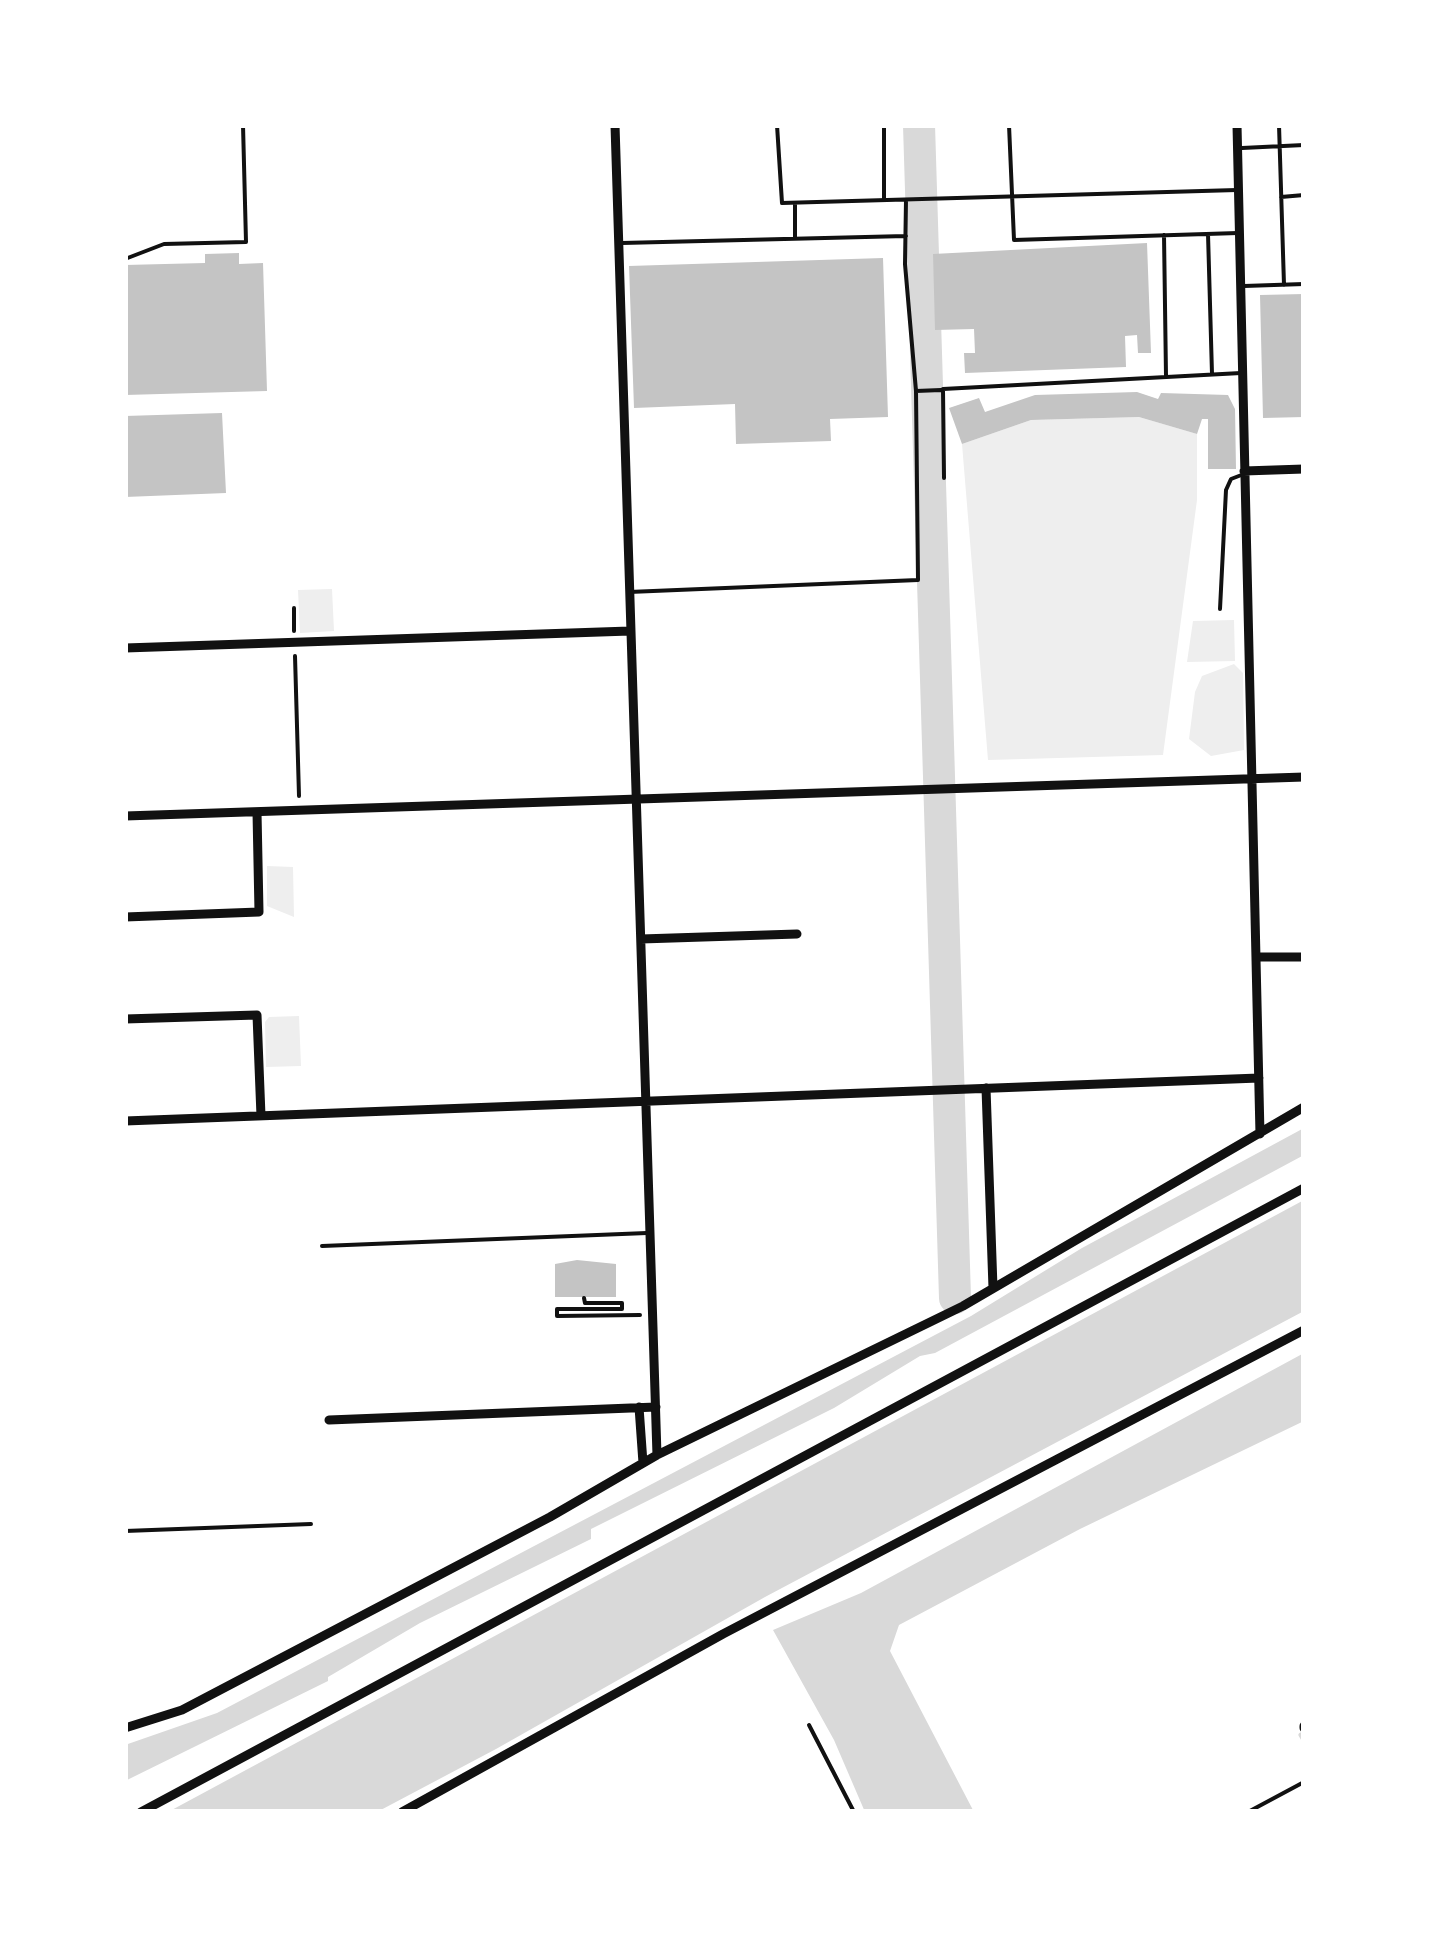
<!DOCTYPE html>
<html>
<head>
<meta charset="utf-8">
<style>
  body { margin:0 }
  #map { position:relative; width:1429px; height:1937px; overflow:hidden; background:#fff; font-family:"Public Sans",sans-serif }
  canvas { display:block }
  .frame { position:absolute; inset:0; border:128px solid #fff; pointer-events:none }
</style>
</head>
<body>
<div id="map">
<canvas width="1429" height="1937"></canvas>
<div class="frame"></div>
</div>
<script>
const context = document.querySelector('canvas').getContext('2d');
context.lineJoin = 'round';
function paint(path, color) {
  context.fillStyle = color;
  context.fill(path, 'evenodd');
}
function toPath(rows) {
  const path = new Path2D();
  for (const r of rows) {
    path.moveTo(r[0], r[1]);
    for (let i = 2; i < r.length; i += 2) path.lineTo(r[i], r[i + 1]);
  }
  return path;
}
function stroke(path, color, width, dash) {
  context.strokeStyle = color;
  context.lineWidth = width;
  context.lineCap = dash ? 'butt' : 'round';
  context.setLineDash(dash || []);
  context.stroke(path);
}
const green = toPath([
  [1139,417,1197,434,1197,500,1163,755,988,760,962,444,1031,420],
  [332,589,334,631,300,633,298,590],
  [1234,620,1235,661,1187,662,1193,621],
  [1234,664,1243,673,1244,750,1211,756,1189,739,1195,692,1202,676],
  [267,866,293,867,294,917,267,906],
  [299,1016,301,1066,266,1067,265,1022,269,1017]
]);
const water = toPath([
  [1304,1128,1304,1155,935,1353,920,1356,834,1408,591,1529,591,1539,420,1623,328,1677,328,1681,125,1781,125,1745,217,1713,971,1316,1082,1248],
  [1304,1200,1304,1311,765,1597,496,1749,377,1812,168,1812],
  [1304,1353,1304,1421,1080,1529,899,1625,890,1651,974,1812,865,1812,834,1740,773,1630,861,1593]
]);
const stream = toPath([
  [1301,1735,1304,1740]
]);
const river = toPath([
  [919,125,955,1298]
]);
const building = toPath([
  [1147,243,1151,353,1138,353,1137,335,1125,336,1126,367,965,373,964,353,975,353,974,329,935,330,933,254],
  [239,253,239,264,263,263,267,391,125,395,125,265,205,263,205,254],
  [883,258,888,417,830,419,831,441,736,444,735,404,634,408,629,266],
  [1304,294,1304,417,1263,418,1260,295],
  [1137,392,1158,399,1161,393,1228,395,1235,409,1236,469,1208,469,1208,419,1202,419,1197,434,1139,417,1031,420,962,444,949,408,979,398,985,412,1035,395],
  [222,413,226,493,125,497,125,416],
  [577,1260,616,1264,616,1297,555,1297,555,1264]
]);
const path = toPath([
  [294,608,294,631],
  [295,656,299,796],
  [584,1298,585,1303,622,1303,622,1309,557,1309,557,1316,640,1315],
  [809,1725,854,1812],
  [1248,1812,1304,1782]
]);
const service = toPath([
  [777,125,782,203,1237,190],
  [1009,125,1014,240,1238,233],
  [1279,125,1284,285],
  [1242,148,1304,145],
  [1281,197,1304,195],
  [884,200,884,125],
  [795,203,795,238],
  [1208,234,1212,374],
  [1164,235,1166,376],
  [622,243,906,236],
  [125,259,164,244,246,242,243,125],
  [1244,286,1304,284],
  [916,391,941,390],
  [944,478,943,389,1241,373],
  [629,592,918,580,916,391,905,264,906,200],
  [1220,609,1226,490,1231,479,1244,474],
  [322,1246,647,1233],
  [125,1531,311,1524]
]);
const minor = toPath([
  [615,125,657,1455],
  [1237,125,1260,1134],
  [1244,471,1304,469],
  [125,648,630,631],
  [125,816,1304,777],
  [125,917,259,912,257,812],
  [641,939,797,934],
  [1256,957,1304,957],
  [125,1019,257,1015,261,1116],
  [986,1088,993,1288],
  [125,1121,1259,1078],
  [639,1407,643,1463],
  [329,1420,656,1407],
  [1304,1726,1304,1728],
  [125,1728,182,1710,550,1517,657,1455,963,1306,1304,1107],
  [141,1812,1304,1188],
  [402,1812,723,1634,1304,1330]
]);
paint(green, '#eee');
paint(water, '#d9d9d9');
stroke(stream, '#d9d9d9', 5);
stroke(river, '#d9d9d9', 32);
paint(building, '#c4c4c4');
stroke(path, '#111', 4);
stroke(service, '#111', 4);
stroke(minor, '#111', 9);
</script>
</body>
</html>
